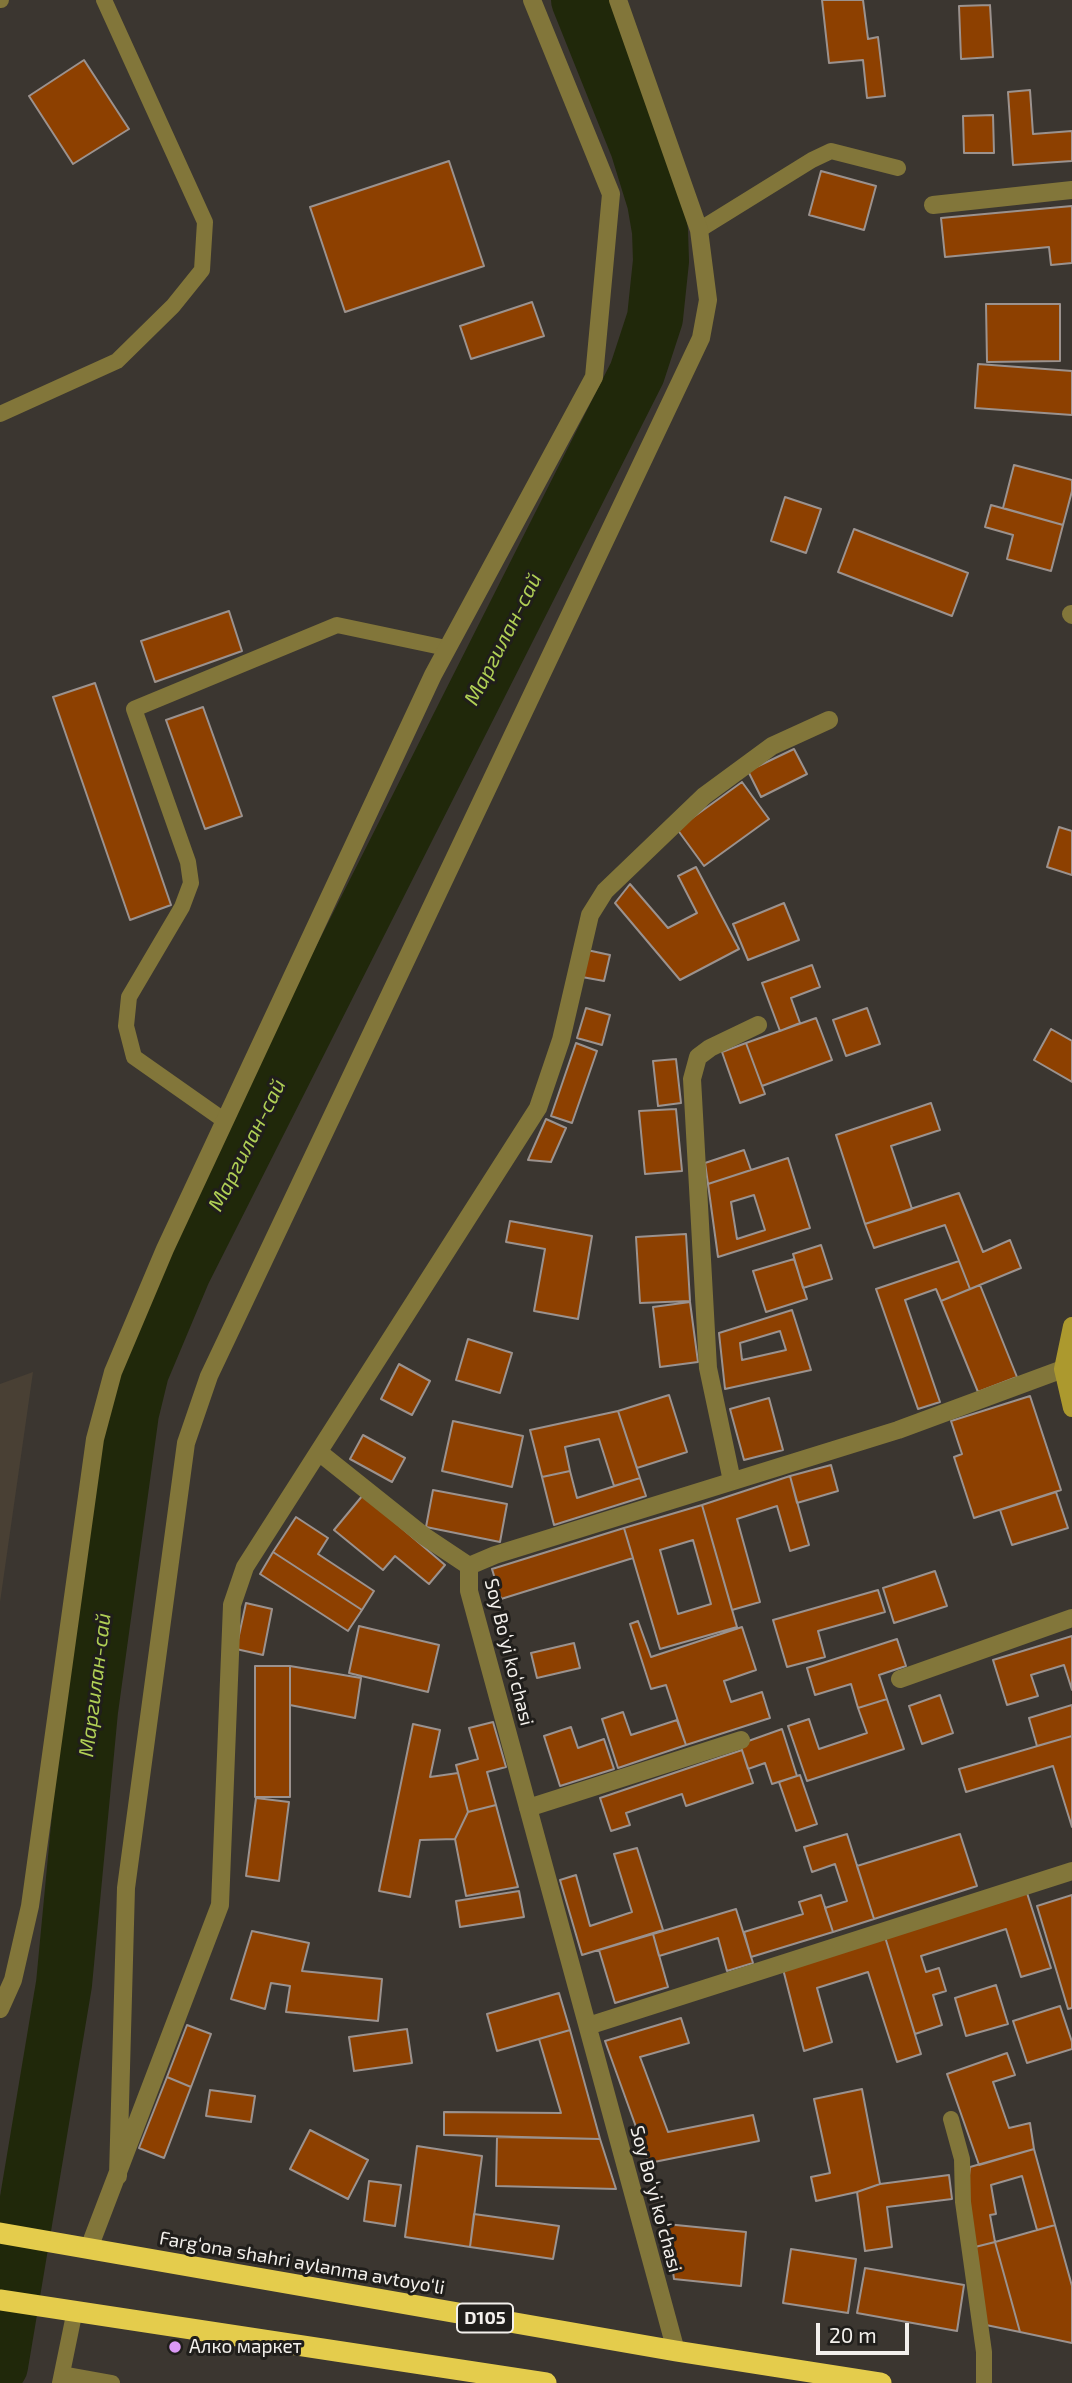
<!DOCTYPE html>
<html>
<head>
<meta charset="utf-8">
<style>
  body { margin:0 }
  #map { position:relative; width:1072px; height:2383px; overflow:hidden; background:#3b3630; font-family:"Exo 2",sans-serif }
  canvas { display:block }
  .scale { position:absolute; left:816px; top:2323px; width:93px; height:32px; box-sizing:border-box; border:4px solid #f3f0ec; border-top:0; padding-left:9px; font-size:21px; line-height:24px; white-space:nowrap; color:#f3f0ec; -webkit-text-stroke:5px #201e1b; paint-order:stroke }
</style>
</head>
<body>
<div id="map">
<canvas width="1072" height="2383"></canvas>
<div class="scale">20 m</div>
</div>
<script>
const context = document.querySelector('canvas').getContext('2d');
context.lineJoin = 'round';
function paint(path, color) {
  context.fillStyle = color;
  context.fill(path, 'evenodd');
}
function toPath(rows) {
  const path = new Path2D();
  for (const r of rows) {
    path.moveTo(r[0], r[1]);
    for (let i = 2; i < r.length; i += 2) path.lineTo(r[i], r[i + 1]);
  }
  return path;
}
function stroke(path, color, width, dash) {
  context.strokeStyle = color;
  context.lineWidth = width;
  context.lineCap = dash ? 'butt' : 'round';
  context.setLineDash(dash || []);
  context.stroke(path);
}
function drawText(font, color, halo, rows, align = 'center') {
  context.font = font + ' "Exo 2",sans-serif';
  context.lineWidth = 6;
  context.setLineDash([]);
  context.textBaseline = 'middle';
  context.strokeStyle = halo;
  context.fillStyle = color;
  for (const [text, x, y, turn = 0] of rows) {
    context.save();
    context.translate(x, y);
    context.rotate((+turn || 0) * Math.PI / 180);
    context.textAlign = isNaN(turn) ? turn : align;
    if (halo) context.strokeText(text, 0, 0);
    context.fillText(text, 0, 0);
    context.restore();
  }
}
const built = toPath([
  [33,1372,0,1602,0,1384]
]);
const river = toPath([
  [0,2366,64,1984,90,1711,131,1413,141,1372,183,1272,637,373,655,318,661,261,660,231,655,202,638,147,579,0]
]);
const building = toPath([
  [822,0,863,0,868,39,878,37,885,96,867,98,863,60,829,63,822,0],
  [990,5,993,57,961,59,959,6,990,5],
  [84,60,129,129,73,164,29,96,84,60],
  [1030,90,1033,134,1072,131,1072,161,1013,165,1008,92,1030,90],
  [993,115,994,153,964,153,963,116,993,115],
  [449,161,484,266,345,312,310,207,449,161],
  [821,171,876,186,864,230,809,215,821,171],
  [1072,206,1072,263,1051,265,1049,247,945,257,941,218,1072,206],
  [532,302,544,336,471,359,460,326,532,302],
  [986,304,1060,304,1060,361,987,362,986,304],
  [978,364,1072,371,1072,415,975,408,978,364],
  [1014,465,1072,480,1072,491,1063,525,1003,508,1014,465],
  [785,497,821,509,806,553,771,541,785,497],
  [991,505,1063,525,1051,571,1007,559,1013,535,985,527,991,505],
  [854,529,968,573,952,616,838,572,854,529],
  [229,611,242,651,155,682,141,641,229,611],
  [95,683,171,905,130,920,53,697,95,683],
  [203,707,242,816,205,829,166,720,203,707],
  [794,749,807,774,761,797,748,771,794,749],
  [742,782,769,819,704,866,677,829,742,782],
  [1059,827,1072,831,1072,875,1047,867,1059,827],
  [696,867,739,949,680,980,615,903,630,884,668,928,697,913,678,876,696,867],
  [784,903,799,940,748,960,733,924,784,903],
  [587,950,610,955,604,981,582,977,587,950],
  [812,965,820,987,791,998,800,1023,780,1031,762,983,812,965],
  [586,1008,610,1015,602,1045,577,1038,586,1008],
  [867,1008,880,1044,846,1056,833,1020,867,1008],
  [816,1018,832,1060,762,1086,746,1043,816,1018],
  [1051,1029,1072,1041,1072,1082,1034,1060,1051,1029],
  [576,1043,597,1051,572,1123,551,1116,576,1043],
  [746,1043,765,1094,740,1103,722,1052,746,1043],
  [676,1059,681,1103,658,1106,653,1061,676,1059],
  [931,1103,940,1130,891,1146,912,1209,865,1224,836,1135,931,1103],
  [676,1109,682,1171,645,1174,639,1111,676,1109],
  [546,1119,566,1128,551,1162,528,1160,546,1119],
  [744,1150,751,1170,708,1184,705,1163,744,1150],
  [788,1158,810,1228,718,1257,708,1184,788,1158],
  [754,1195,765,1230,737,1239,731,1202,754,1195],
  [959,1193,983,1252,1010,1240,1021,1268,970,1289,945,1225,874,1248,865,1224,959,1193],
  [510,1221,592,1236,578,1319,534,1311,545,1249,506,1242,510,1221],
  [686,1234,690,1301,640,1303,636,1237,686,1234],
  [821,1245,832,1279,803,1288,793,1254,821,1245],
  [794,1259,807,1299,766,1312,753,1271,794,1259],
  [959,1261,970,1289,941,1301,936,1289,905,1300,940,1402,918,1409,876,1289,959,1261],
  [980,1285,1017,1377,978,1392,941,1301,980,1285],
  [690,1302,698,1362,660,1367,653,1307,690,1302],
  [792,1310,811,1370,725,1389,719,1333,792,1310],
  [780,1331,786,1350,742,1360,740,1343,780,1331],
  [468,1339,512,1353,500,1393,456,1380,468,1339],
  [399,1364,430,1381,412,1415,381,1399,399,1364],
  [669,1395,687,1452,637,1468,618,1411,669,1395],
  [1030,1396,1061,1490,974,1518,954,1457,962,1454,951,1421,1030,1396],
  [769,1398,783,1450,744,1460,730,1409,769,1398],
  [618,1411,640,1478,614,1486,599,1439,565,1447,570,1471,542,1477,530,1430,618,1411],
  [453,1421,523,1436,512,1487,442,1471,453,1421],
  [363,1435,405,1458,392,1482,350,1459,363,1435],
  [831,1465,838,1491,797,1503,790,1476,831,1465],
  [570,1471,577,1498,640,1478,646,1496,554,1525,542,1477,570,1471],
  [790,1476,809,1545,790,1551,777,1506,737,1519,760,1602,732,1610,702,1505,790,1476],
  [433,1490,507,1504,500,1542,426,1527,433,1490],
  [1056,1492,1068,1528,1012,1545,1000,1510,1056,1492],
  [363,1495,445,1565,429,1584,395,1556,383,1570,334,1530,363,1495],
  [702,1505,737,1627,660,1649,624,1528,702,1505],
  [693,1540,711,1604,678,1614,660,1550,693,1540],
  [296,1517,328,1538,318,1554,374,1591,362,1610,273,1552,296,1517],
  [624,1528,633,1558,501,1599,492,1569,624,1528],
  [273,1552,362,1610,348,1631,260,1574,273,1552],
  [935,1571,947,1606,894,1623,883,1588,935,1571],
  [878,1590,885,1612,818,1631,825,1657,787,1667,773,1620,878,1590],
  [246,1603,272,1609,263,1655,236,1649,246,1603],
  [638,1621,651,1657,742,1627,756,1670,724,1681,731,1702,762,1692,770,1718,686,1745,666,1685,651,1689,630,1624,638,1621],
  [359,1626,439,1645,428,1692,349,1673,359,1626],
  [1072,1636,1072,1690,1064,1665,1031,1675,1038,1696,1007,1705,993,1660,1072,1636],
  [897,1639,906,1666,879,1675,887,1699,858,1708,851,1684,815,1695,807,1668,897,1639],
  [574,1643,580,1668,537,1678,531,1653,574,1643],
  [255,1666,290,1666,290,1797,255,1797,255,1666],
  [290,1666,361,1678,355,1718,290,1705,290,1666],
  [940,1695,953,1733,922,1744,909,1706,940,1695],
  [887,1699,904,1749,807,1781,788,1726,809,1719,819,1749,867,1733,858,1708,887,1699],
  [1072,1705,1072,1736,1037,1746,1029,1718,1072,1705],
  [623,1712,631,1735,677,1720,686,1745,618,1768,602,1719,623,1712],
  [493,1722,506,1767,487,1772,496,1805,468,1812,456,1765,478,1759,469,1728,493,1722],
  [413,1724,440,1730,430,1777,458,1773,468,1812,455,1839,420,1840,410,1897,379,1891,413,1724],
  [571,1727,578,1748,604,1739,614,1769,560,1786,544,1736,571,1727],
  [782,1729,797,1776,772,1784,765,1763,748,1769,740,1744,782,1729],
  [1072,1736,1072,1827,1053,1766,966,1792,959,1769,1072,1736],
  [742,1750,753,1783,686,1806,682,1794,626,1813,630,1825,611,1831,600,1798,742,1750],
  [800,1775,817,1824,796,1831,779,1782,800,1775],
  [256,1798,289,1802,279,1881,246,1876,256,1798],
  [496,1805,518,1887,466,1896,455,1839,468,1812,496,1805],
  [847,1834,874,1919,833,1932,825,1908,847,1901,835,1864,812,1872,804,1847,847,1834],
  [960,1834,977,1886,874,1919,857,1866,960,1834],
  [637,1848,663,1930,582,1955,560,1880,576,1875,590,1926,632,1912,614,1854,637,1848],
  [519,1891,524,1917,460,1927,456,1901,519,1891],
  [1027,1893,1051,1968,1021,1977,1006,1929,921,1956,926,1972,939,1968,946,1991,933,1995,942,2025,915,2034,885,1937,1027,1893],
  [821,1895,833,1932,751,1957,744,1932,803,1914,799,1902,821,1895],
  [1072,1895,1072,2008,1068,2009,1037,1906,1072,1895],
  [736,1909,753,1963,727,1971,718,1938,659,1956,653,1934,736,1909],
  [252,1931,309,1943,302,1971,382,1979,378,2021,286,2012,290,1986,271,1983,265,2009,231,1999,252,1931],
  [653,1934,668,1987,615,2003,599,1950,653,1934],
  [885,1937,921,2054,897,2062,868,1972,817,1988,832,2042,804,2051,783,1969,885,1937],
  [996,1985,1008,2024,966,2036,955,1998,996,1985],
  [559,1993,570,2030,497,2051,487,2014,559,1993],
  [1060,2006,1072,2042,1072,2049,1027,2063,1013,2021,1060,2006],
  [681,2018,689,2043,640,2057,668,2132,753,2115,759,2141,649,2163,605,2041,681,2018],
  [187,2025,211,2034,191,2087,167,2077,187,2025],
  [407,2029,412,2063,354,2071,349,2037,407,2029],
  [570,2030,600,2139,444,2135,444,2112,561,2113,539,2039,570,2030],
  [1007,2053,1015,2075,993,2082,1009,2128,1030,2123,1034,2149,979,2165,947,2074,1007,2053],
  [167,2077,191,2087,164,2158,139,2148,167,2077],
  [862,2089,880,2184,857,2192,816,2201,811,2177,830,2173,814,2099,862,2089],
  [210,2090,255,2096,251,2122,206,2116,210,2090],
  [310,2130,368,2160,348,2199,290,2169,310,2130],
  [497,2137,600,2139,616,2189,496,2186,497,2137],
  [417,2146,482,2156,470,2247,405,2237,417,2146],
  [1034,2149,1055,2225,1037,2230,1022,2176,991,2185,996,2214,990,2215,995,2242,975,2247,967,2193,970,2167,1034,2149],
  [949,2175,952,2199,887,2207,892,2247,865,2251,857,2192,880,2184,949,2175],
  [369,2181,401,2185,395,2226,364,2221,369,2181],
  [474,2214,559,2226,553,2259,470,2247,474,2214],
  [666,2224,746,2232,741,2286,674,2279,666,2224],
  [1055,2225,1072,2286,1072,2343,1020,2332,995,2242,1055,2225],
  [995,2242,1020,2332,986,2325,975,2247,995,2242],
  [791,2249,856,2259,848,2313,783,2303,791,2249],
  [865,2268,964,2285,957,2331,857,2313,865,2268]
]);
const lane = toPath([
  [0,0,1,0],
  [699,230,812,160,831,151,898,168],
  [0,414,117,361,173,306,202,270,205,222,104,0],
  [225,1121,134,1057,126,1026,129,997,182,907,191,883,188,862,134,709,337,625,446,648],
  [951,2119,962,2159,963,2202,984,2352,984,2383],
  [62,2374,112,2383],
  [60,2383,75,2310]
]);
const street = toPath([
  [933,205,1072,190],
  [1071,614,1072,615],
  [320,1453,424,1536,469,1566],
  [732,1481,708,1368,692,1079,698,1057,710,1048,758,1025],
  [900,1679,1072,1618],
  [528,1808,741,1740],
  [0,2009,13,1980,30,1906,95,1439,113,1372,165,1249,433,675,594,377,611,194,532,0],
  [588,2026,1072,1871],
  [118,2176,126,1888,186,1443,209,1376,701,338,708,300,699,230,618,0],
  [89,2248,220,1905,232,1605,245,1567,538,1108,561,1040,590,915,605,891,704,796,772,746,829,720],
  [676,2351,469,1591,469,1566,495,1555,898,1430,1063,1369]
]);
const secondary = toPath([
  [1072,1326,1063,1369,1072,1408]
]);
const highway = toPath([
  [0,2233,676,2351,881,2383],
  [0,2300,546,2383]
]);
const markers = [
  [175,2347,7,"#db99f5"]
];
const shields = [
  [485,2318,56]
];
const shieldNames = [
  ["D105",485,2318]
];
const streetNames = [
  ["Soy Boʻyi koʻchasi",509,1652,76],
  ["Soy Boʻyi koʻchasi",656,2199,75],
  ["Farg‘ona shahri aylanma avtoyo‘li",302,2263,10]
];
const poiNames = [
  ["Алко маркет",189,2347]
];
const waterNames = [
  ["Маргилан-сай",503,639,-63],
  ["Маргилан-сай",247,1145,-63],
  ["Маргилан-сай",95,1685,-83]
];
paint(built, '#494034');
stroke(river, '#20280a', 56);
paint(building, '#8d4000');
stroke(building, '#9b928e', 2);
stroke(lane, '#82763a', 16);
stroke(street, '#82763a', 18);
stroke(secondary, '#ac992e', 18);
stroke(highway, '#e4cc4c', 21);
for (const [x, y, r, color] of markers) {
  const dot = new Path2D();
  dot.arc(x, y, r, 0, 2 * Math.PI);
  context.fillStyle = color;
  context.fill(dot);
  stroke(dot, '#201e1b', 2.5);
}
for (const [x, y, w] of shields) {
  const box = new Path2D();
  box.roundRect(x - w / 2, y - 14.5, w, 29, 5);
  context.fillStyle = '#201e1b';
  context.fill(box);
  stroke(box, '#f3f0ec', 2);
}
drawText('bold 18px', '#f3f0ec', null, shieldNames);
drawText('19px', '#f3f0ec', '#201e1b', streetNames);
drawText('19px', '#f3f0ec', '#201e1b', poiNames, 'left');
drawText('italic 21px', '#b0cf55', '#201e1b', waterNames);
</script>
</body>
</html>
